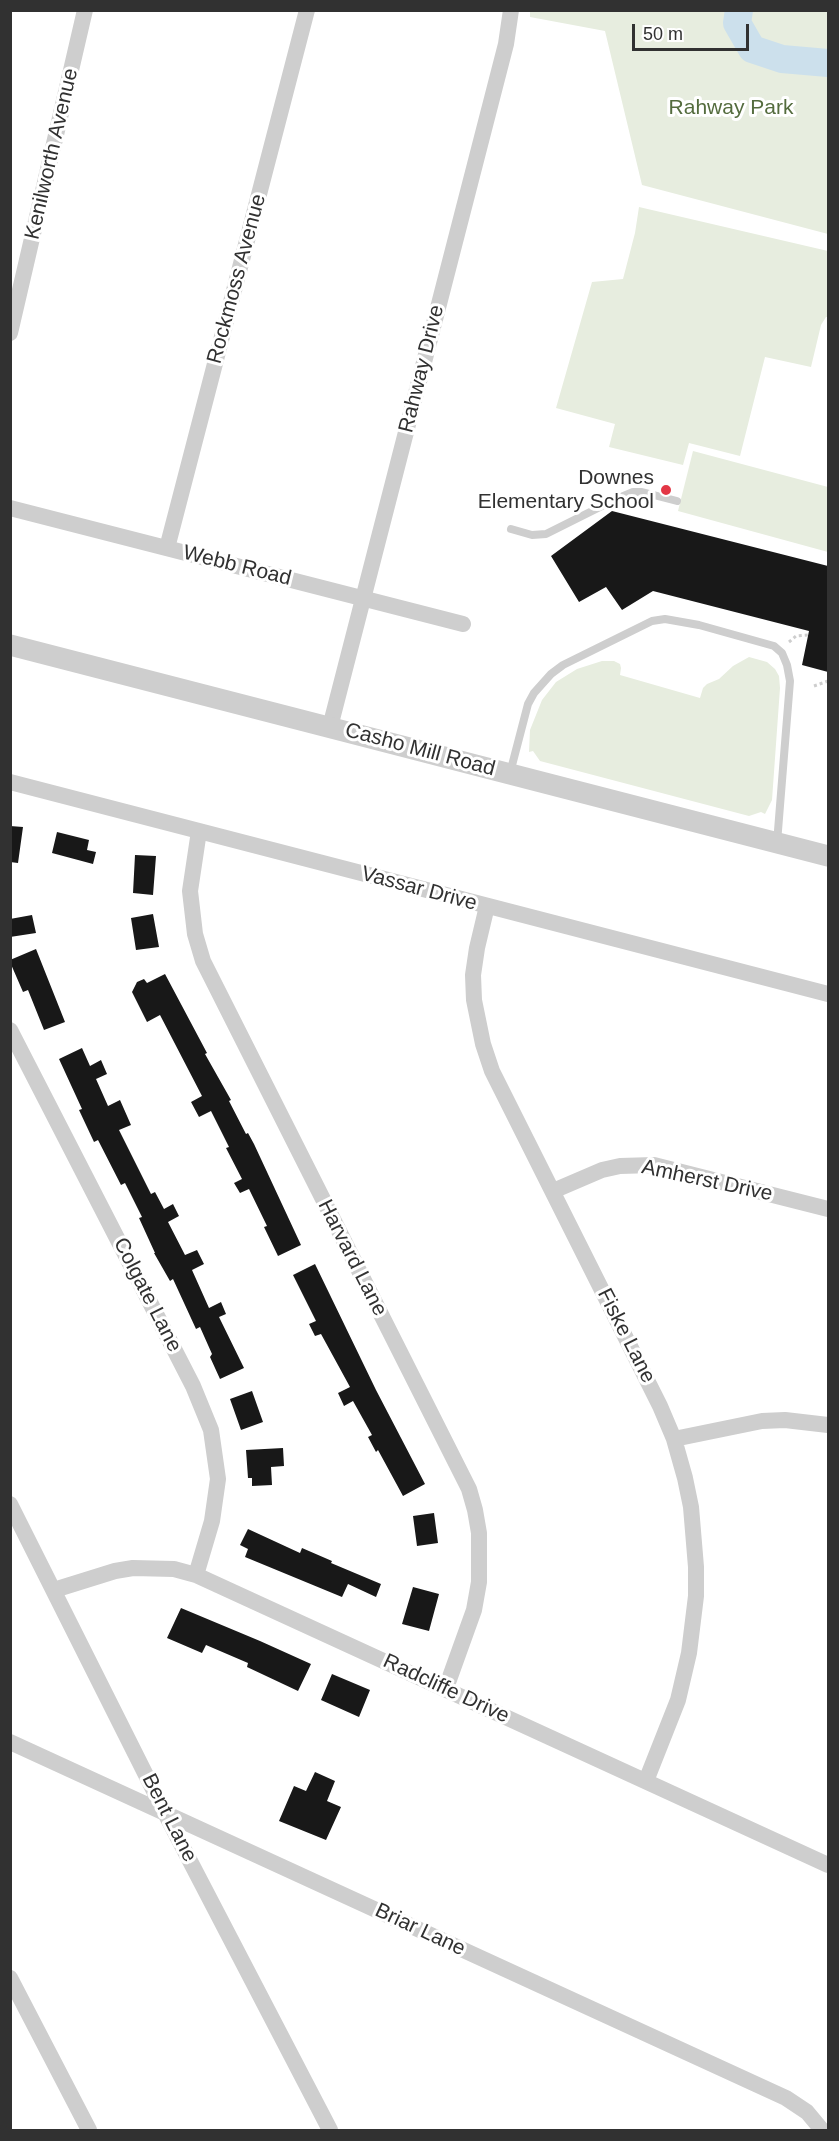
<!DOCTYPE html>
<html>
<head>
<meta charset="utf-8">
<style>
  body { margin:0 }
  #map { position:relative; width:839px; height:2141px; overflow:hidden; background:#fff; font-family:Helvetica,sans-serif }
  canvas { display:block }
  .frame { position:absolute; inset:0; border:12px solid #313131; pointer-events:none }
  .scale { position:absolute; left:632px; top:24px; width:117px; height:27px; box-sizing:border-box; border:3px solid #313131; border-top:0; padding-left:8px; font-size:18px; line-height:21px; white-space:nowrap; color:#313131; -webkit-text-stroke:4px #fff; paint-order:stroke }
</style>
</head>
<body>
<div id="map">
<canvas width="839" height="2141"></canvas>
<div class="frame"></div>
<div class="scale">50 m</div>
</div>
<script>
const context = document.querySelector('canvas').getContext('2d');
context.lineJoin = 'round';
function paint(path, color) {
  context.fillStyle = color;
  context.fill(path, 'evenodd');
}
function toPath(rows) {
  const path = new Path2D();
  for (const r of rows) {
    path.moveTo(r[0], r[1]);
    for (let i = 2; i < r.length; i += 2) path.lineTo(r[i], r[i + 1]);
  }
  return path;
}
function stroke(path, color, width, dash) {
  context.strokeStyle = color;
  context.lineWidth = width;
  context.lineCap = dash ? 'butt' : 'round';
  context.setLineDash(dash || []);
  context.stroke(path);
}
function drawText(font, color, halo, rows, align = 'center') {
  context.font = font + ' Helvetica,sans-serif';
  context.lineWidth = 6;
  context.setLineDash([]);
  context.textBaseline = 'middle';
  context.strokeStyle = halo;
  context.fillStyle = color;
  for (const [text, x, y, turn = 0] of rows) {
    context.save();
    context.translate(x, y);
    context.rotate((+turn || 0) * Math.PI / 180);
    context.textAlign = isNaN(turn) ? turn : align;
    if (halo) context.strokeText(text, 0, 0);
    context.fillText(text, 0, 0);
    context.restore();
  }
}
const green = toPath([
  [530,11,828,11,828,234,642,185,605,31,530,17],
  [639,207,828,251,828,317,826,317,821,325,811,367,765,357,740,456,689,443,683,465,609,447,615,424,556,408,592,282,623,279,635,233],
  [693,451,828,487,828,552,678,511],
  [749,657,767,662,775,669,779,676,780,688,772,800,765,814,761,812,749,816,540,761,533,751,529,752,530,730,542,700,556,682,577,669,602,661,614,661,620,664,621,668,620,675,700,698,703,688,707,684,719,679,733,666]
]);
const river = toPath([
  [739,10,737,23,752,49,782,59,828,63]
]);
const building = toPath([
  [612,511,828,566,828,672,802,665,809,631,653,591,622,610,606,587,579,602,551,556],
  [10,826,23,827,18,863,10,862],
  [57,832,89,840,87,850,96,852,93,864,52,853],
  [135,855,156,856,153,895,133,893],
  [153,914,159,947,136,950,131,918],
  [32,915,36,933,10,937,10,919],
  [36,949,65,1022,44,1030,28,990,23,992,10,962,10,960],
  [165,974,207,1053,205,1054,231,1100,229,1101,246,1134,248,1133,254,1144,301,1245,278,1256,264,1227,267,1226,249,1189,240,1193,234,1183,242,1179,226,1148,229,1147,211,1111,199,1117,191,1102,202,1096,160,1015,147,1022,132,992,137,982,144,979,147,983],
  [82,1048,90,1066,101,1060,107,1074,96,1079,108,1106,120,1100,131,1125,119,1130,151,1194,155,1192,164,1209,173,1204,179,1216,168,1222,185,1255,197,1250,204,1264,192,1270,209,1308,221,1302,226,1314,219,1317,244,1368,220,1379,210,1357,212,1354,200,1327,196,1329,173,1279,170,1281,154,1253,155,1253,139,1218,142,1217,125,1183,121,1185,98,1140,94,1142,79,1110,82,1109,59,1059],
  [315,1264,376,1390,425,1484,403,1496,378,1450,376,1452,368,1437,372,1435,353,1401,344,1406,338,1393,350,1387,321,1334,315,1336,309,1324,316,1321,293,1275],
  [252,1391,263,1422,241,1430,230,1399],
  [283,1448,284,1466,271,1467,272,1485,252,1486,252,1478,248,1478,246,1450],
  [434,1513,438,1543,417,1546,413,1516],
  [248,1529,300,1553,302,1548,332,1561,331,1563,381,1584,376,1597,348,1584,342,1597,245,1557,248,1549,240,1545],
  [413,1587,439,1594,429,1631,402,1624],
  [181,1608,260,1641,311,1664,298,1691,247,1667,248,1663,206,1645,202,1653,167,1638],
  [332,1674,370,1690,359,1717,321,1700],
  [315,1772,335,1781,327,1801,341,1807,326,1840,279,1821,294,1786,306,1791]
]);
const path = toPath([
  [789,642,796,636,808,635],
  [814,686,828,681]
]);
const service = toPath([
  [511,529,532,535,546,534,614,500,633,492,642,492,677,501],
  [510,773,528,704,534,693,551,674,563,665,652,621,665,619,699,625,774,646,782,653,787,665,790,681,777,843]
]);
const minor = toPath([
  [10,333,85,10],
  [10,508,463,624],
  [167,548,307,10],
  [330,727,506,44,511,10],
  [10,782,828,994],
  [199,831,190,891,195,934,203,961,469,1489,475,1510,479,1533,479,1582,474,1610,446,1688],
  [487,906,477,948,473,975,474,1000,483,1044,492,1071,660,1406,674,1439,685,1478,691,1507,696,1567,696,1596,689,1653,678,1700,646,1781],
  [10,1030,193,1386,211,1430,218,1479,212,1521,196,1575],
  [553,1191,602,1170,620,1166,654,1165,828,1209],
  [674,1439,762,1421,785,1420,828,1425],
  [10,1504,165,1813,330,2130],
  [54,1590,115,1571,133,1568,174,1569,196,1575,828,1865],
  [10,1742,786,2098,807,2112,822,2130],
  [10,1978,89,2130]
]);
const tertiary = toPath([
  [10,645,828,856]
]);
const markers = [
  [666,490,6,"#e33746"]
];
const parkNames = [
  ["Rahway Park",731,108]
];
const streetNames = [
  ["Kenilworth Avenue",52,154,-77],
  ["Rockmoss Avenue",237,279,-75],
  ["Rahway Drive",422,369,-76],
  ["Webb Road",237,566,14],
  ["Casho Mill Road",420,750,15],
  ["Vassar Drive",419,889,15],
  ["Amherst Drive",707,1181,12],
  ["Harvard Lane",352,1258,63],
  ["Colgate Lane",147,1295,63],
  ["Fiske Lane",626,1336,63],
  ["Radcliffe Drive",446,1689,25],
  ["Bent Lane",169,1818,63],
  ["Briar Lane",420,1930,25]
];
const poiNames = [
  ["Downes",654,478],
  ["Elementary School",654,502]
];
paint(green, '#e7eddf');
stroke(river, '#cce0ec', 28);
paint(building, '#181818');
stroke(path, '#cecece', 3, [3, 3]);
stroke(service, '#cecece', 8);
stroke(minor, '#cecece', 16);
stroke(tertiary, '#cecece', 21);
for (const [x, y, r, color] of markers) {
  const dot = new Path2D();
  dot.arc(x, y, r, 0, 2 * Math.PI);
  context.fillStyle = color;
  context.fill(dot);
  stroke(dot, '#fff', 2);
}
drawText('21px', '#546c3e', '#fff', parkNames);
drawText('21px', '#313131', '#fff', streetNames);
drawText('21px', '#313131', '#fff', poiNames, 'right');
</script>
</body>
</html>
